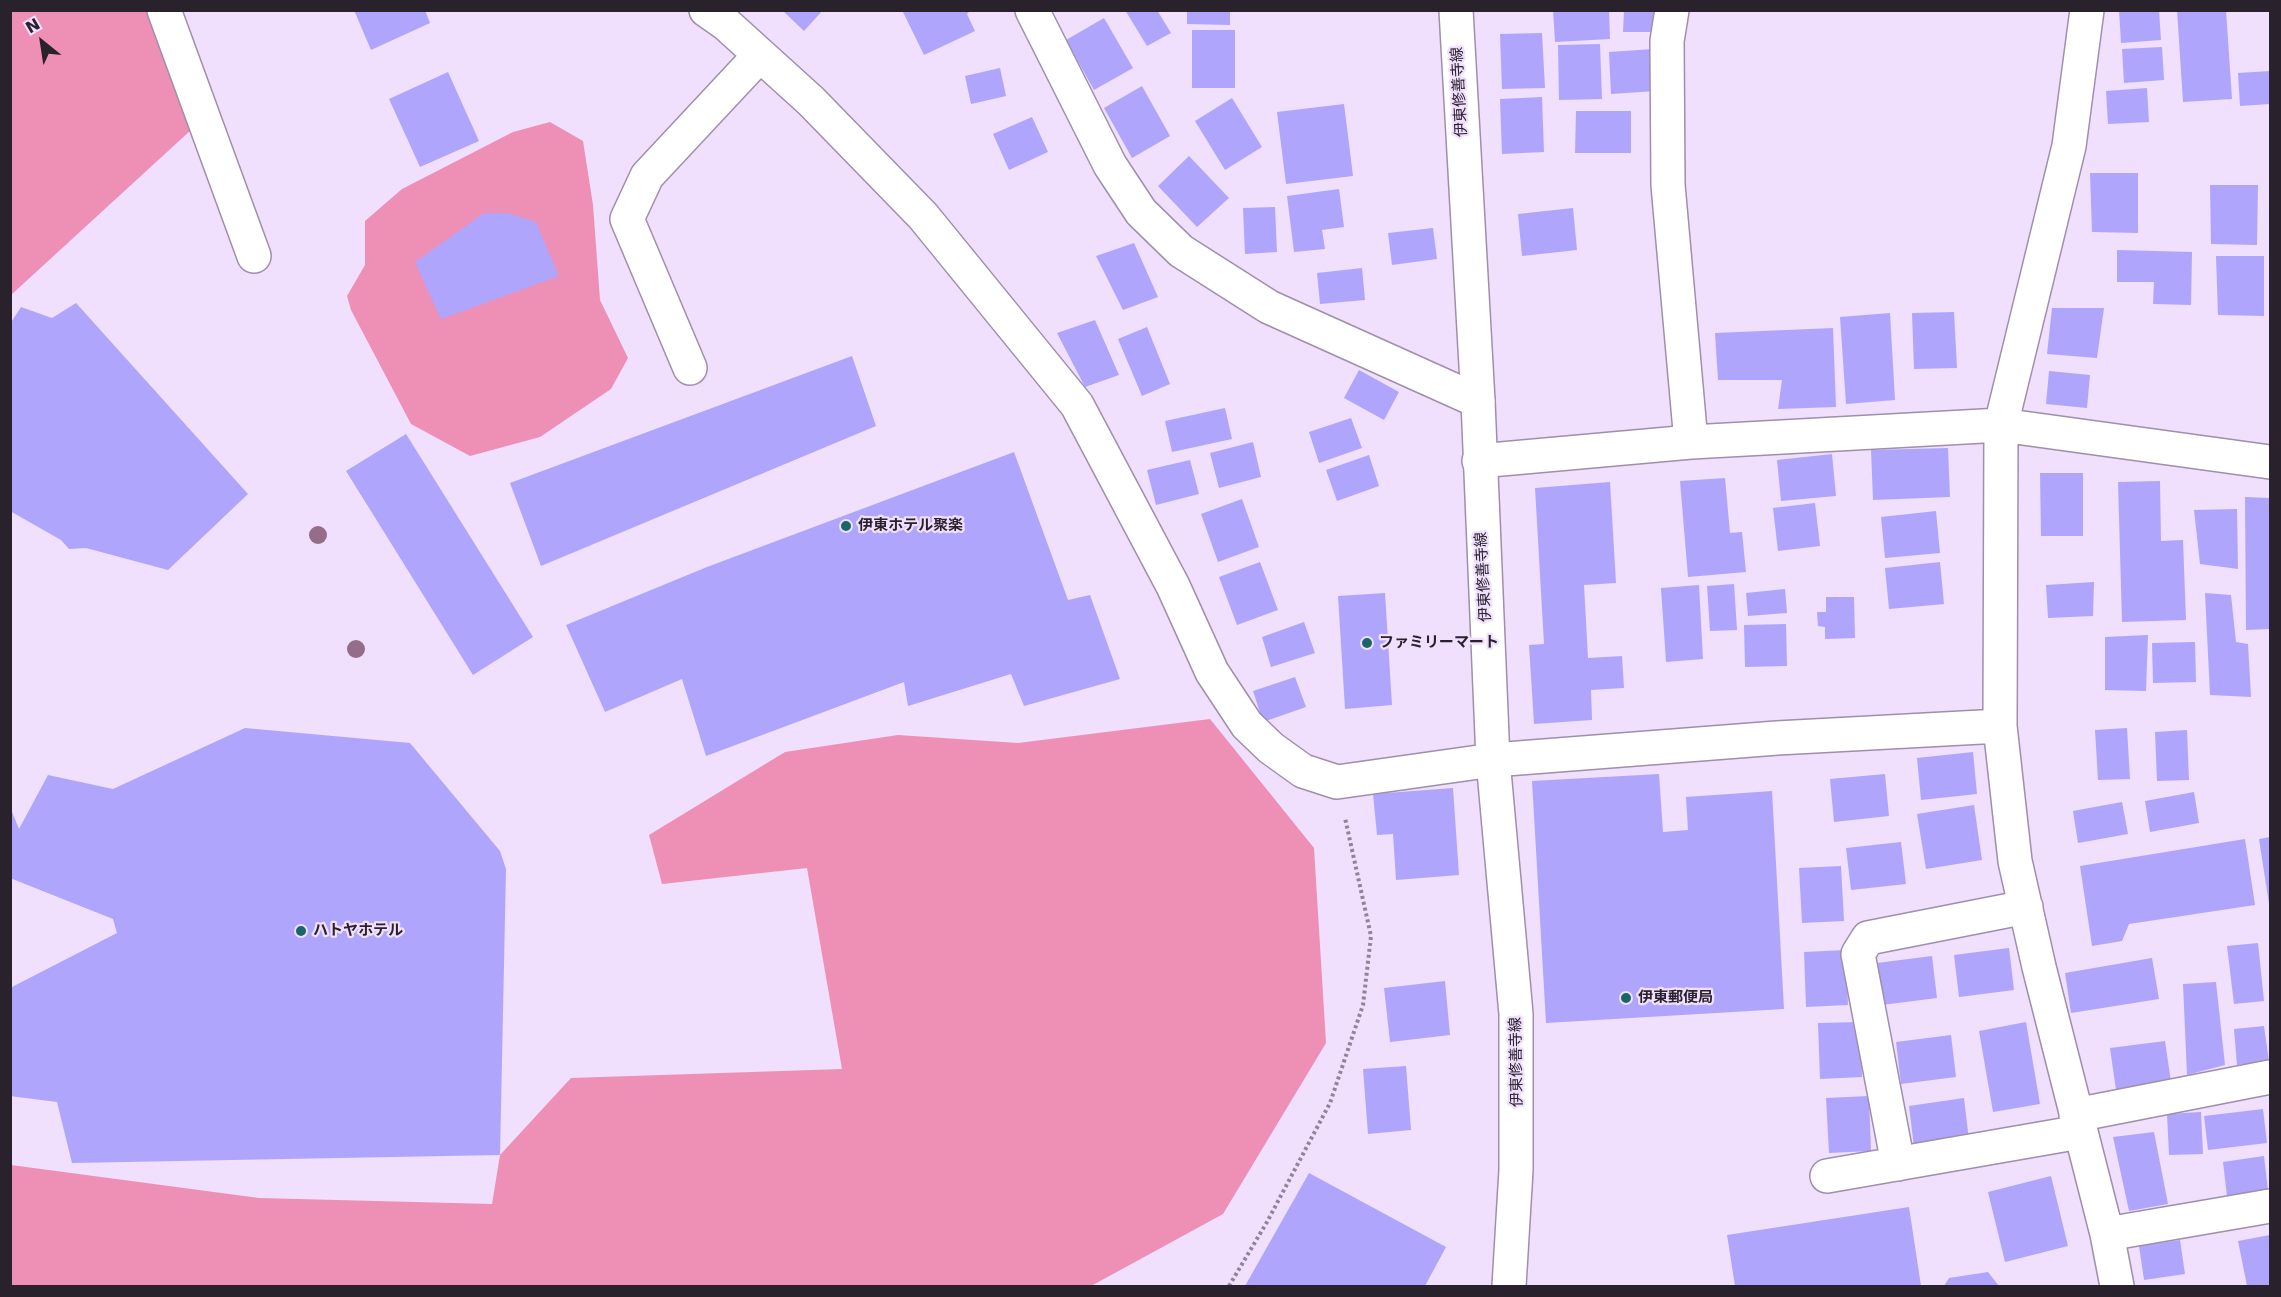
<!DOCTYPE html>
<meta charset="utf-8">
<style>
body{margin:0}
#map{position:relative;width:2281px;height:1297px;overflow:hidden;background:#f0dffd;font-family:"DejaVu Sans",sans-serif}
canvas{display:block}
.frame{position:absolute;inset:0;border:12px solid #29222d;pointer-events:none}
.north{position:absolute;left:12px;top:12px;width:60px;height:60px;-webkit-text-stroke:4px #f0dffd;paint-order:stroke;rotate:330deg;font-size:16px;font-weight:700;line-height:24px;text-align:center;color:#29222d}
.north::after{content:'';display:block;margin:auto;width:21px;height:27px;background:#29222d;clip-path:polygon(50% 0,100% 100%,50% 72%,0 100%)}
</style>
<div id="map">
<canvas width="2281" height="1297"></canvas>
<div class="frame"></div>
<div class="north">N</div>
</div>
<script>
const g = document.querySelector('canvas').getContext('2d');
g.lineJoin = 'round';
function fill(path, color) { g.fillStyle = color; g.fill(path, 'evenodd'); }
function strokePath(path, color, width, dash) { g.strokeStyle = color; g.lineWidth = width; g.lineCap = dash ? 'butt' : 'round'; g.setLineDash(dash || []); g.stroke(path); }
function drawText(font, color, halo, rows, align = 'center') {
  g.font = font + ' "DejaVu Sans","Noto Sans JP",sans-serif'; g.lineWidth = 4.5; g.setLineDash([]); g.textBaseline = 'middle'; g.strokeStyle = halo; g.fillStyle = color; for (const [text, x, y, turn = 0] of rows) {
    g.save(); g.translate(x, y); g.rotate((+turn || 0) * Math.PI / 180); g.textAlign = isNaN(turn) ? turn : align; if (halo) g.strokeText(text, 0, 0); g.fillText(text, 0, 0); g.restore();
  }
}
const forest = new Path2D(`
 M11 11H164L191 130 11 295Z
 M550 122 583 141 593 205 600 300 628 358 611 389 540 437 470 456 411 424 351 310 347 296 365 265V221L402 189 513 132Z
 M1210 719 1314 848 1326 1043 1223 1214 1091 1286H11V1165L259 1198 492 1204 500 1155 571 1078 842 1069 807 868 662 884 649 835 785 752 898 735 1018 743Z`);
const building = new Path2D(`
 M354 10H425L430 23 371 50Z
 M782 10H823L804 31Z
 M902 10H971L967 14 975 31 924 55Z
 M1125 10H1157L1171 33 1147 46Z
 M1187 10H1230V25L1187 24Z
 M1553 10H1609L1610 39 1555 42Z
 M1624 10H1656L1655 32H1623Z
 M2119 10H2159L2161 40 2121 43Z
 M2177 10H2226L2232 99 2183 102Z
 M1104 18 1133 68 1094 90 1066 40Z
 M1192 30H1235V88H1192Z
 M1542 33 1545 88 1502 89 1500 34Z
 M1600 44 1602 99 1559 100 1558 45Z
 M2162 47 2164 80 2124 83 2122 49Z
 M1653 49 1656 91 1611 94 1609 52Z
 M1000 68 1006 96 971 104 965 76Z
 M2270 71V104L2240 106 2238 73Z
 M448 72 479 141 420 167 389 99Z
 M1142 86 1170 136 1132 158 1104 108Z
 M2147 88 2149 122 2108 124 2106 91Z
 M1542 97 1544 152 1502 154 1500 99Z
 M1232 98 1262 147 1225 170 1195 121Z
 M1344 104 1353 176 1286 184 1277 112Z
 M1576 111H1631V153H1575Z
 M1032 117 1048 152 1009 170 993 134Z
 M1189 156 1229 198 1197 227 1158 186Z
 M2090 173H2138V233L2092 232Z
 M2210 185H2258L2257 245 2211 244Z
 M1339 189 1344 227 1322 230 1325 249 1294 252 1287 196Z
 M1275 207 1277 252 1245 254 1243 208Z
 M1573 208 1577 250 1522 256 1518 214Z
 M484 213H508L536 222 559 276 441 319 415 262Z
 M1433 228 1437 259 1392 265 1388 233Z
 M1134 243 1158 297 1123 310 1096 256Z
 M2117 250 2192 252 2191 305 2153 304 2154 282H2117Z
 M2216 256H2264V316L2218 315Z
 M1362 268 1365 300 1320 304 1317 273Z
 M76 303 248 494 168 570 86 548 69 549 61 540 10 511V324L21 307 52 318Z
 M2052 308H2104L2097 358 2047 354Z
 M1954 312 1957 368 1914 369 1912 313Z
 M1890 313 1895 400 1846 404 1840 317Z
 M1095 320 1119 375 1085 387 1057 333Z
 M1147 327 1170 384 1142 396 1118 339Z
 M1833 328 1836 407 1778 409 1782 380H1718L1715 333Z
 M852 356 876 426 541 566 510 483Z
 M1359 370 1399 392 1384 420 1344 398Z
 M2049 371 2090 375 2087 408 2046 404Z
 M1225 408 1232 439 1172 452 1165 421Z
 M1351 418 1362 448 1319 463 1309 432Z
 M406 434 533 637 473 675 346 471Z
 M1253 442 1261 477 1219 488 1210 453Z
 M1948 448 1950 497 1873 500 1871 450Z
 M1014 452 1068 600 1090 595 1120 679 1024 706 1011 674 908 706 904 682 706 756 682 679 605 712 566 625 707 567Z
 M1832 454 1836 496 1781 501 1777 460Z
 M1369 455 1379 486 1337 501 1326 470Z
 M1190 460 1199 494 1156 505 1147 470Z
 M2040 473H2083V536H2041Z
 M1725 478 1730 533 1742 532 1746 572 1688 577 1680 481Z
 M2160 481 2161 541 2183 540 2186 620 2122 622 2118 482Z
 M1610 482 1616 583 1584 585 1588 658 1622 656 1624 688 1591 690 1592 720 1534 724 1529 645 1544 644 1535 488Z
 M2245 497 2270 498V629L2246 630Z
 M1242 499 1259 547 1218 562 1201 514Z
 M1815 503 1820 546 1778 551 1773 508Z
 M2237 509 2238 569 2200 564 2194 510Z
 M1936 511 1940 553 1885 558 1881 517Z
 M1260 562 1278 610 1237 625 1219 577Z
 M1940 562 1944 604 1889 609 1885 568Z
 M2094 582 2093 616 2048 618 2046 585Z
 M1734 584 1737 630 1710 631 1707 586Z
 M1699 585 1703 659 1666 662 1661 588Z
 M1785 589 1787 613 1748 616 1746 593Z
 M1385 593 1392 705 1345 709 1338 596Z
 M2205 593 2231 595 2236 642 2248 644 2251 697 2210 695Z
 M1826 597H1854L1855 638 1825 639V627L1818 626 1817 612H1826Z
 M1304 622 1315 653 1271 667 1262 637Z
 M1786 624 1787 666 1745 667 1744 625Z
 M2148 635 2146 691 2105 690V637Z
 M2195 642 2196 682 2153 683 2152 643Z
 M1295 677 1306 707 1263 722 1253 691Z
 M245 728 410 743 500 851 506 869 500 1155 72 1163 57 1102 10 1096V988L117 933 113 919 10 878V807L19 829 48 775 113 789Z
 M2127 728 2130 779 2098 780 2095 730Z
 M2187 730 2189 780 2157 781 2155 732Z
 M1973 752 1977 794 1921 800 1917 758Z
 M1659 774 1663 832 1688 830 1686 797 1772 791 1784 1009 1546 1023 1532 781Z
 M1885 774 1889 816 1834 822 1830 779Z
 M1453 788 1459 875 1396 880 1393 834 1377 835 1373 794Z
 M2194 792 2199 823 2150 832 2145 801Z
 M2122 802 2128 834 2078 843 2073 811Z
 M1974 805 1982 860 1926 869 1917 814Z
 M2270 837V904H2269L2259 839Z
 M2245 839 2255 905 2129 924 2122 941 2092 946 2080 866Z
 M1901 842 1906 884 1851 890 1846 848Z
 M1841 866 1844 921 1802 923 1799 868Z
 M2258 943 2264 1001 2234 1004 2227 946Z
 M2009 948 2014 990 1959 997 1954 955Z
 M1846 950 1848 1005 1806 1007 1804 952Z
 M1932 956 1937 998 1882 1005 1877 963Z
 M2152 958 2159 999 2071 1013 2065 973Z
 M1445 981 1450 1035 1390 1042 1384 988Z
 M2216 982 2225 1065 2187 1075 2183 984Z
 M1860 1022 1862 1077 1820 1079 1818 1023Z
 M2026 1022 2040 1104 1993 1112 1979 1031Z
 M2264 1026 2269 1061 2237 1065 2234 1029Z
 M1951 1035 1956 1077 1901 1084 1896 1042Z
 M2165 1041 2171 1082 2116 1090 2110 1048Z
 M1406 1066 1411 1130 1368 1134 1363 1069Z
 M1869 1096 1871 1151 1829 1153 1826 1098Z
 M1964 1098 1969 1140 1914 1147 1909 1106Z
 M2263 1109 2267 1143 2208 1150 2204 1116Z
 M2201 1112 2203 1154 2169 1155 2167 1114Z
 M2154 1132 2168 1204 2129 1211 2113 1137Z
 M2264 1156 2268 1190 2227 1196 2223 1162Z
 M1309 1173 1446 1247 1425 1286H1245Z
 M2051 1176 2068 1246 2005 1262 1988 1192Z
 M1909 1207 1921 1286H1735L1727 1235Z
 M2270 1235V1286H2247L2238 1241Z
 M2180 1240 2185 1274 2144 1280 2139 1246Z
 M1988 1272 1999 1286H1944L1949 1278Z`);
const path = new Path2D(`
 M1229 1286 1267 1222 1330 1103 1363 1005 1371 936 1345 818`);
const minor = new Path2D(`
 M164 10 254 256
 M706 10 726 24 811 101 923 216 1077 405 1173 586 1212 672 1247 725 1271 748 1303 771 1337 782 1493 760 1777 738 2000 726
 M1032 10 1110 165 1141 212 1181 251 1269 307 1478 401
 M1672 10 1667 41 1668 185 1691 442
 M2087 10 2069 146 2001 425 2000 726 2015 861 2039 967 2107 1234 2117 1286
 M690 368 627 219 647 176 760 55
 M1479 461 1691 442 2001 425 2270 462
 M2076 1115 2270 1077
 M1898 1164 1858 954 1868 938 2026 907
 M1827 1176 2080 1132
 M2107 1234 2270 1206`);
const major = new Path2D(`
 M1456 10 1478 401 1493 760 1516 1014V1170L1509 1286`);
const trees = [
 [318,535],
 [356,649]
];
const markers = [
 [846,526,6,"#18666c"],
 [1367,643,6,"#18666c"],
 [301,931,6,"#18666c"],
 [1626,998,6,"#18666c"]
];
const streetNames = [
 ["伊東修善寺線",1460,92,-93],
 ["伊東修善寺線",1484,577,-93],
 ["伊東修善寺線",1517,1062,-91]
];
const poiNames = [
 ["伊東ホテル聚楽",858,526],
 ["ファミリーマート",1379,643],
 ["ハトヤホテル",313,931],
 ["伊東郵便局",1638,998]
];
fill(forest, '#ee8fb6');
fill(building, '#b0a5fc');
strokePath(minor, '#9f8faa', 36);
strokePath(major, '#9f8faa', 36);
strokePath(path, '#908499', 4, [3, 3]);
strokePath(minor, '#fff', 33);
strokePath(major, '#fff', 33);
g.fillStyle = '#946d8a';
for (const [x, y] of trees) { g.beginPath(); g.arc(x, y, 9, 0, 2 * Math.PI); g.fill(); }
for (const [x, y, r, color] of markers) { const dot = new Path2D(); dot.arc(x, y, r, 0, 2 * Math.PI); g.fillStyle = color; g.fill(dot); strokePath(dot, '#f0dffd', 2); }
drawText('15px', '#29222d', '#f0dffd', streetNames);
drawText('bold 15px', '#29222d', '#f0dffd', poiNames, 'left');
</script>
